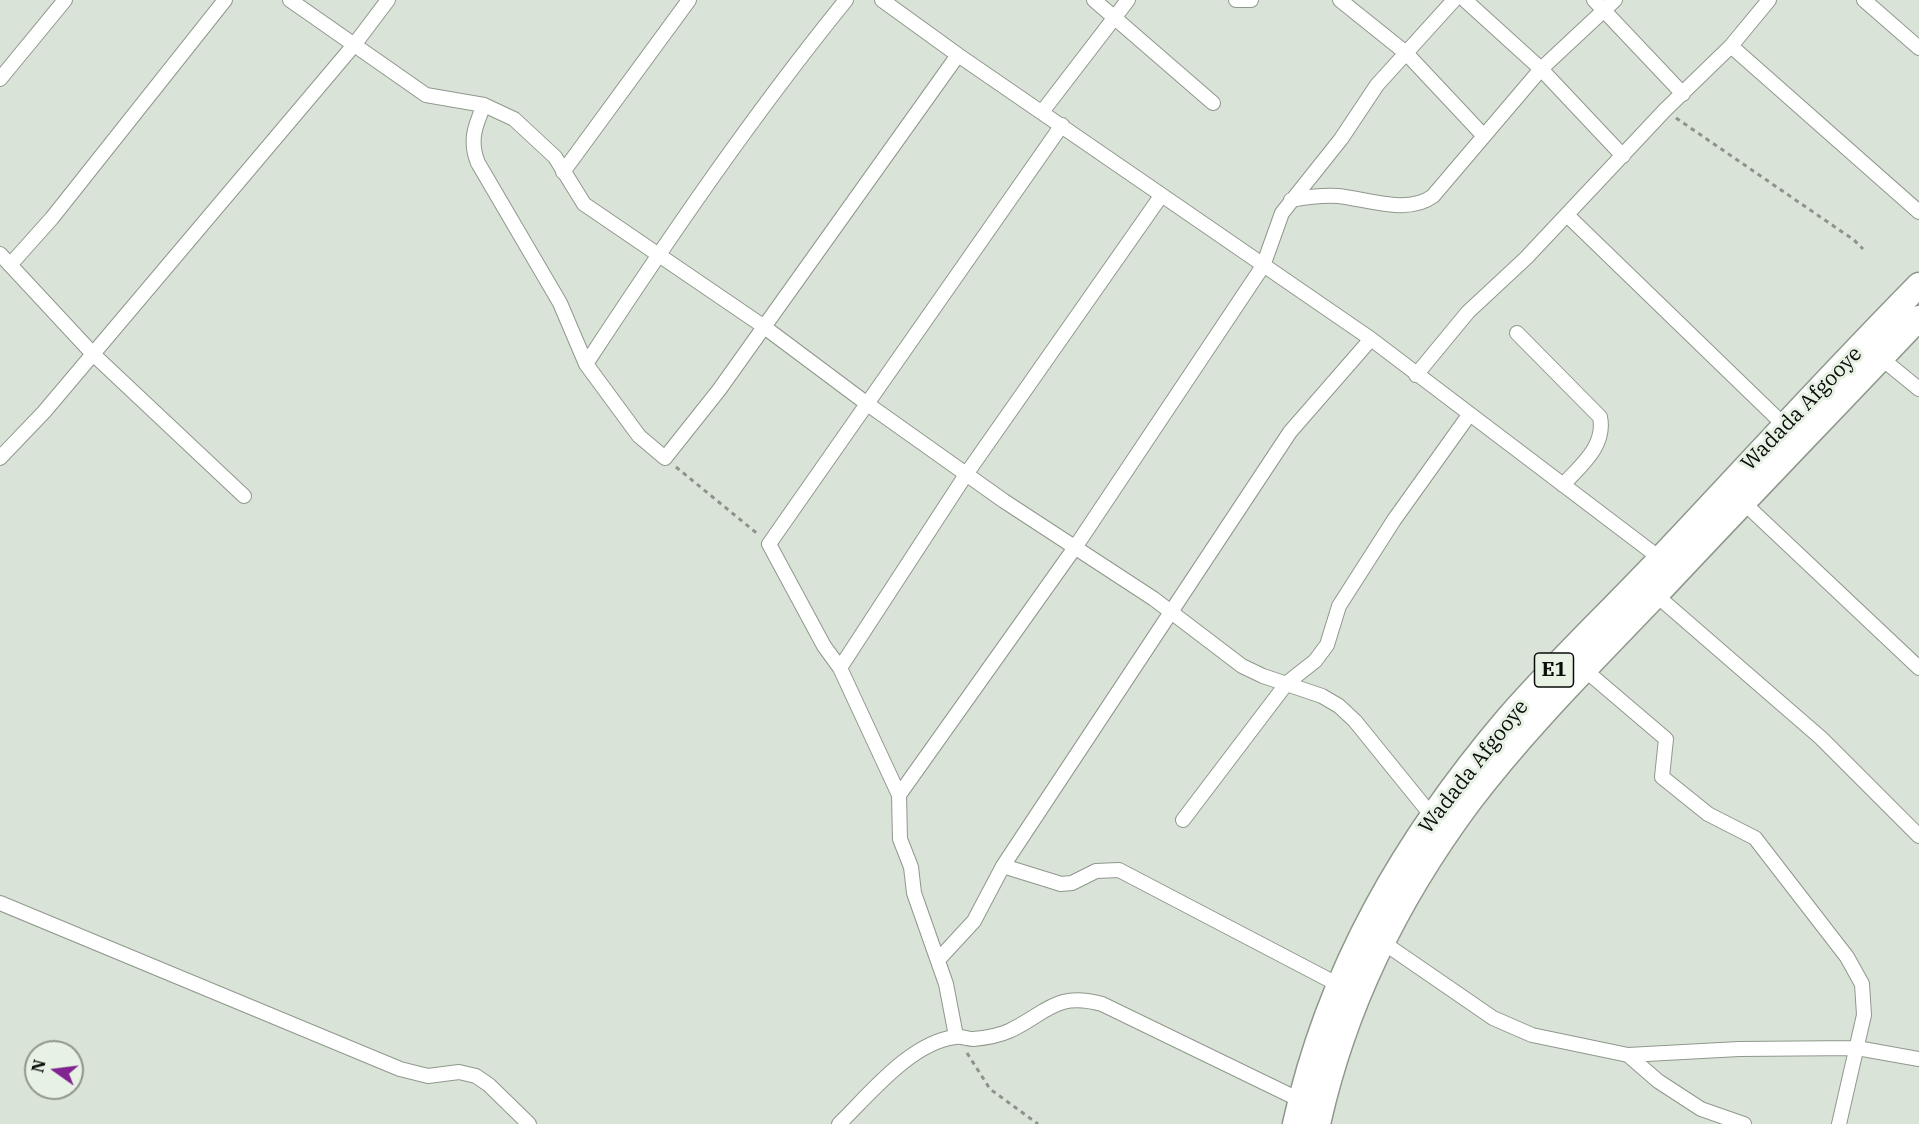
<!DOCTYPE html>
<style>
body{margin:0}
#map{position:relative;width:1919px;height:1124px;overflow:hidden;background:#dae3d7;font-family:"IBM Plex Serif",serif}
canvas{display:block}
.north{position:absolute;left:24px;top:1040px;width:60px;height:60px;box-sizing:border-box;background:#e7f1e4;border:2px solid #8f968c;border-radius:50%;rotate:284deg;font-size:16px;font-weight:700;line-height:24px;text-align:center;color:#0a0d09}
.north::after{content:'';display:block;margin:auto;width:21px;height:27px;background:#812490;clip-path:polygon(50% 0,100% 100%,50% 72%,0 100%)}
</style>
<div id="map">
<canvas width="1919" height="1124"></canvas>
<div class="north">N</div>
</div>
<script>
const g = document.querySelector('canvas').getContext('2d');
g.lineJoin = 'round';
function strokePath(path, color, width, dash) { g.strokeStyle = color; g.lineWidth = width; g.lineCap = dash ? 'butt' : 'round'; g.setLineDash(dash || []); g.stroke(path); }
function drawText(font, color, halo, rows, align = 'center') {
  g.font = font + ' "IBM Plex Serif",serif'; g.lineWidth = 6; g.setLineDash([]); g.textBaseline = 'middle'; g.strokeStyle = halo; g.fillStyle = color; for (const [text, x, y, turn = 0] of rows) {
    g.save(); g.translate(x, y); g.rotate((+turn || 0) * Math.PI / 180); g.textAlign = isNaN(turn) ? turn : align; if (halo) g.strokeText(text, 0, 0); g.fillText(text, 0, 0); g.restore();
  }
}
const path = new Path2D(`
 M1676 118 1854 240 1863 249
 M676 467 759 535
 M967 1053 990 1089 1038 1124`);
const street = new Path2D(`
 M290 0 426 95 484 105 514 119 555 157 584 204 763 326 866 403 1004 501 1154 599 1242 666 1263 676 1322 696 1339 706 1355 721 1432 816
 M882 0 958 55 1371 339 1661 559
 M1094 0 1213 103
 M1236 0H1251
 M1340 0 1406 53 1483 135
 M1465 0 1541 69 1623 156
 M1594 0 1683 94
 M1864 0 1919 48
 M1731 46 1919 212
 M0 79 65 0
 M484 105C475 126 469 141 478 163L560 303 586 364 639 436 665 458 719 390 958 55
 M1042 112 1128 0
 M563 172 689 0
 M1291 200C1307 197 1322 195 1338 196 1367 199 1408 215 1433 196L1541 69 1615 0
 M1567 215 1785 426
 M0 254 93 354 244 496
 M10 265 52 218 225 0
 M1517 333 1600 417C1606 446 1581 465 1563 485
 M1881 358 1919 389
 M586 364C668 239 752 116 846 0
 M1416 375 1468 312 1526 258 1665 110 1731 46 1769 0
 M0 458 44 412 354 45 388 0
 M1744 503 1919 668
 M1656 595 1821 738 1919 836
 M840 668 967 473 1161 196
 M1585 670 1666 739 1662 777 1708 814 1755 838 1847 957 1862 984 1864 1015 1839 1124
 M899 795 1076 546 1263 266 1282 213 1341 139 1377 85 1454 0
 M1183 820 1287 683 1315 661 1327 645 1339 606 1394 520 1469 415
 M1003 866 1061 884 1072 883 1096 871 1119 870 1337 984
 M0 903 400 1069 428 1076 459 1072 476 1076 489 1085 529 1124
 M1381 941 1493 1018 1532 1035 1628 1055 1739 1049 1857 1048 1919 1059
 M938 960 974 921 1003 866 1290 432 1371 339
 M956 1036 946 984 914 893 911 867 900 839 899 795 840 668 824 646 769 544 1062 125
 M1628 1055 1658 1081 1701 1109 1744 1124
 M839 1124C870 1094 910 1043 955 1037 961 1036 968 1039 973 1039 985 1038 998 1036 1009 1031 1046 1014 1055 991 1102 1004L1300 1100`);
const highway = new Path2D(`
 M1295 1124C1329 969 1406 838 1508 718 1556 663 1609 613 1659 560 1746 468 1830 375 1919 285
 M1318 1124C1344 1006 1397 899 1469 802 1525 728 1591 663 1654 597 1742 503 1831 411 1919 318`);
const shields = [
 [1554,670,39]
];
const shieldNames = [
 ["E1",1554,670]
];
const streetNames = [
 ["Wadada Afgooye",1802,409,-46],
 ["Wadada Afgooye",1474,767,-52]
];
strokePath(street, '#8f988c', 16);
strokePath(highway, '#8f988c', 27);
strokePath(path, '#8c938a', 3, [4.5, 4.5]);
strokePath(street, '#fff', 14);
strokePath(highway, '#fff', 24);
for (const [x, y, w] of shields) { const box = new Path2D(); box.roundRect(x - w / 2, y - 17, w, 34, 4.5); g.fillStyle = '#e7f1e4'; g.fill(box); strokePath(box, '#0a0d09', 1.5); }
drawText('bold 20px', '#0a0d09', null, shieldNames);
drawText('21px', '#0a0d09', '#e7f1e4', streetNames);
</script>
